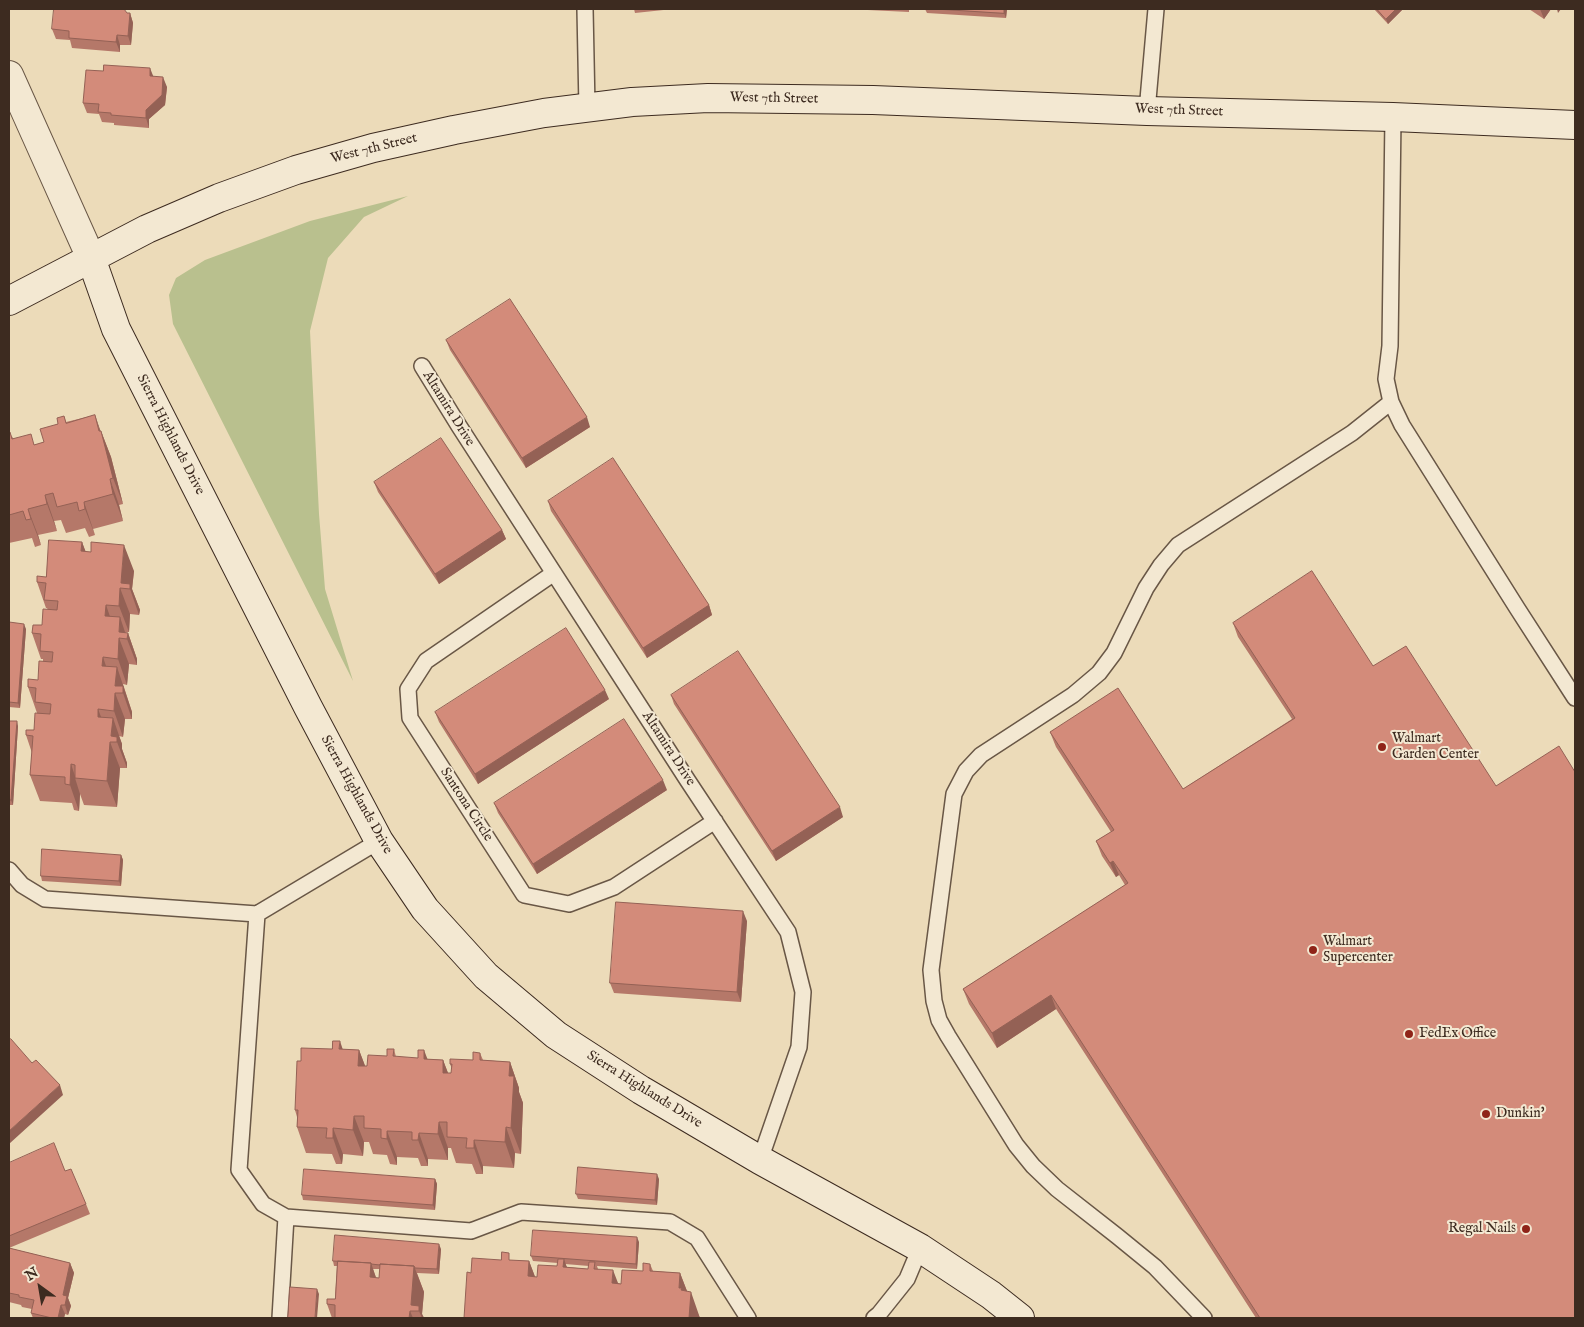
<!DOCTYPE html>
<style>
body{margin:0}
#map{position:relative;width:1584px;height:1327px;overflow:hidden;background:#ecdbb9;font-family:"IM FELL English",serif}
canvas{display:block}
.frame{position:absolute;inset:0;border:10px solid #3d2b20;pointer-events:none}
.north{position:absolute;left:15px;top:1262px;width:50px;height:50px;-webkit-text-stroke:4px #f3e8d2;paint-order:stroke;rotate:328deg;font-size:14px;font-weight:700;line-height:20px;text-align:center;color:#3d2b20}
.north::after{content:'';display:block;margin:auto;width:18px;height:22px;background:#3d2b20;clip-path:polygon(50% 0,100% 100%,50% 72%,0 100%)}
</style>
<div id="map">
<canvas width="1584" height="1327"></canvas>
<div class="frame"></div>
<div class="north">N</div>
</div>
<script>
const g = document.querySelector('canvas').getContext('2d');
g.lineJoin = 'round';
function fill(path, color) { g.fillStyle = color; g.fill(path, 'evenodd'); }
function strokePath(path, color, width, dash) { g.strokeStyle = color; g.lineWidth = width; g.lineCap = dash ? 'butt' : 'round'; g.setLineDash(dash || []); g.stroke(path); }
function drawText(font, color, halo, rows, align = 'center') {
  g.font = font + ' "IM FELL English",serif'; g.lineWidth = 4; g.setLineDash([]); g.textBaseline = 'middle'; g.strokeStyle = halo; g.fillStyle = color; for (const [text, x, y, turn = 0] of rows) {
    g.save(); g.translate(x, y); g.rotate((+turn || 0) * Math.PI / 180); g.textAlign = isNaN(turn) ? turn : align; if (halo) g.strokeText(text, 0, 0); g.fillText(text, 0, 0); g.restore();
  }
}
const green = new Path2D(`
 M408 196 364 217 328 258 310 331 319 514 325 589 353 681 173 324 169 295 176 278 205 260 310 221Z`);
const lane = new Path2D(`
 M585 9 587 108
 M1147 111 1156 9
 M1393 117 1390 346 1386 379 1391 402 1402 425 1517 608 1575 698
 M422 366 459 426 688 781 788 932 803 992 799 1047 760 1160
 M554 573 426 661 408 689 410 718 524 895 569 904 614 887 715 821
 M9 870 22 885 45 899 257 914 379 841
 M257 914 239 1170 263 1204 286 1217 471 1231 521 1212 670 1222 697 1238 748 1318
 M280 1318 286 1217
 M874 1318 879 1314 907 1279 920 1248
 M1204 1318 1155 1267 1117 1236 1057 1189 1033 1166 1016 1145 948 1036 939 1020 934 1001 931 970 954 794 966 771 981 755 1073 695 1099 673 1114 653 1146 588 1161 565 1178 545 1352 433 1391 402`);
const street = new Path2D(`
 M9 75 91 258`);
const secondary = new Path2D(`
 M91 258 116 329 308 707 379 841 425 909 486 976 556 1035 641 1090 760 1160 920 1248 991 1295 1020 1318
 M9 301 147 229 219 198 296 170 373 148 454 130 544 113 632 102 708 98 873 100 1147 111 1393 117 1575 125`);
const wall = new Path2D(`
 M634 9H673L635 13Z
 M847 9H909V12Z
 M925 9H1007L1006 18 927 13Z
 M1374 9H1403L1388 24Z
 M1529 9H1551L1544 19Z
 M127 13H130L133 23 131 45H120V52L72 48 70 40 56 39 52 29Z
 M153 76 167 87 165 105 149 119V128L114 125V123L102 122 99 114 87 113 83 103Z
 M446 340 590 427 526 468 450 350Z
 M95 415 100 431H101L111 457 123 504 119 505 123 521 93 529 95 535 89 537 85 528 66 533 61 520 54 521 57 531 38 535 41 545 35 547 32 538 9 543V432L13 438 35 445 44 442 64 416 66 422Z
 M374 482 502 530 506 539 439 584 378 492Z
 M548 501 709 605 712 615 647 658 551 511Z
 M82 542 85 551 134 571 132 589 140 610 139 615 130 614 129 632H125L128 633 137 659V665L129 664 127 685 123 684 132 712V719H125L123 737 119 736 122 744V749L127 763V768H120L117 807 84 805 80 794 79 811 74 810 72 803 40 801 30 775 32 753 26 735 34 730 37 713 28 687 38 680 43 661V659H41L32 633 42 625 48 610 47 608H46L37 582 46 577Z
 M1312 571 1575 1318H1256L1056 1009 997 1048 969 1004 963 989 1125 885 1119 875 1116 877 1102 856 1096 841 1111 832 1056 747 1050 732 1183 789 1292 719 1238 637 1233 623Z
 M9 622 26 629 20 708 9 707Z
 M671 695 843 817 776 861 674 704Z
 M609 699 478 784 439 722 435 712Z
 M9 721 18 726 13 805H9Z
 M667 790 537 874 498 813 494 803Z
 M121 855 123 860 121 886 42 881 41 876Z
 M747 921 741 1002 614 993 610 983Z
 M343 1049 359 1050 365 1066H367L387 1056 394 1049 396 1057 443 1060 448 1073H451L452 1069 450 1064 473 1060 480 1053 483 1060 510 1062 519 1088V1092L523 1103 521 1154 515 1153 514 1168 483 1166V1174H476L472 1164 456 1163 451 1148H448V1160L428 1159V1166H421L418 1158 397 1157V1165L390 1164 387 1155 373 1154 369 1142H364L363 1156 343 1154 342 1164H336L332 1154 306 1153 297 1127V1117L295 1110Z
 M9 1163 86 1204 90 1214 9 1248Z
 M435 1179 437 1184 435 1210 303 1200 302 1195Z
 M659 1179 657 1205 578 1199 576 1194Z
 M639 1242 637 1269 597 1266 598 1269 618 1283 621 1284 643 1271 650 1264 653 1271 680 1273 687 1291 700 1318 471 1273 501 1260 529 1261 535 1277H537L557 1266 558 1263 533 1261 531 1256ZM565 1264 589 1266 588 1269 567 1267Z
 M9 1248 70 1263 74 1273 68 1298 71 1306 68 1315 65 1314 64 1318H33L31 1313 32 1309 22 1307 21 1305 9 1302Z
 M441 1249 439 1274 417 1273 424 1292 422 1314 424 1318H332L327 1304 335 1299 337 1266H334L333 1261ZM373 1269H380L379 1278H376Z`);
const shadedWall = new Path2D(`
 M1004 9H1007L1006 18 1004 13Z
 M1396 9H1403L1388 24 1386 19Z
 M1540 9H1551L1544 19Z
 M1557 9H1561L1558 13Z
 M130 13 133 23 131 45 128 36Z
 M117 35 120 45V52L116 42Z
 M150 68 154 78 150 76Z
 M163 77 167 87 165 105 149 119V128L146 118V110Z
 M95 415 104 441 101 431 111 457 123 504 113 478Z
 M587 417 590 427 526 468 522 458Z
 M110 479 119 505 123 521 113 494Z
 M45 495 54 521 57 531 47 504Z
 M84 502 95 535 85 509Z
 M28 509 38 535 41 545 31 519Z
 M502 530 506 539 439 584 435 574Z
 M82 542 92 568 81 551Z
 M124 545 134 571 132 589 140 610 139 615 130 589 121 583Z
 M120 588 130 614 129 632 119 606Z
 M106 605 115 631 105 616Z
 M709 605 712 615 647 658 643 648Z
 M120 617 127 638 128 633 137 659V665L127 639 119 632Z
 M24 624 26 629 20 708 18 703Z
 M119 638 129 664 127 685 118 659Z
 M103 657 112 684 102 666Z
 M117 667 132 712V719L123 693 115 686Z
 M605 690 609 699 478 784 475 774Z
 M115 693 125 719 123 737 114 711Z
 M98 709 108 735 98 717Z
 M113 718 122 744V749L127 763V768L117 742 111 736Z
 M17 721 18 726 13 805 11 800Z
 M110 742 120 768 117 807 107 781Z
 M71 764 76 779 75 778 80 794 79 811 70 785Z
 M663 780 667 790 537 874 533 864Z
 M840 807 843 817 776 861 772 851Z
 M121 855 123 860 121 886 119 881Z
 M1113 861 1119 875 1116 877 1110 863Z
 M743 911 747 921 741 1002 737 992Z
 M1051 995 1056 1009 997 1048 992 1033Z
 M340 1041 349 1068 339 1049Z
 M359 1050 369 1076 358 1066Z
 M424 1050 434 1076 424 1059Z
 M443 1060 453 1086 443 1073Z
 M510 1062 519 1088V1092L523 1103 521 1154 511 1128 509 1076Z
 M60 1085 63 1095 9 1144V1131Z
 M354 1116 364 1142 363 1156 353 1130Z
 M439 1122 448 1148V1160L438 1134Z
 M506 1127 515 1153 514 1168 505 1142Z
 M333 1128 343 1154 342 1164 333 1138Z
 M387 1131 397 1157V1165L387 1139Z
 M419 1133 428 1159V1166L418 1140Z
 M474 1140 483 1166V1174L474 1148Z
 M657 1174 659 1179 657 1205 655 1200Z
 M435 1179 437 1184 435 1210 433 1205Z
 M637 1237 639 1242 637 1269 636 1264Z
 M439 1244 441 1249 439 1274 437 1269Z
 M564 1259 573 1285 563 1267Z
 M529 1261 539 1287 528 1276Z
 M70 1263 74 1273 68 1298 71 1306 68 1315 65 1305 63 1295Z
 M371 1263 380 1289 370 1277Z
 M414 1266 424 1292 422 1314 424 1318H422L419 1311 411 1305Z
 M613 1270 623 1296 612 1283Z
 M680 1273 690 1299 691 1292 700 1318H689L679 1288Z
 M317 1289 319 1294 317 1318H315Z
 M61 1305 65 1314 64 1318H58Z
 M410 1311 413 1318H409Z`);
const building = new Path2D(`
 M54 9H124L127 13H130L128 36 117 35 116 42 69 38V31L52 29Z
 M936 9H1004V13Z
 M1377 9H1396L1386 19Z
 M104 65 150 68V76L163 77 162 95 146 110V118L111 115V113L98 112 99 104 83 103 86 70 103 71Z
 M510 299 587 417 522 458 446 340Z
 M95 415 99 431H101L113 478 110 479 113 494 84 502 85 509 79 511 77 502 57 507 53 493 45 495 47 504 28 509 31 519 26 520 23 511 9 515V432H10L12 439 31 434 34 445 44 442 40 429 58 424 57 418 64 416 66 423Z
 M441 438 502 530 435 574 374 482Z
 M613 458 709 605 643 648 548 501Z
 M49 540 82 542 81 551 91 552V542L124 545 121 583 130 584V589L120 588 119 606 106 605 105 616 120 617 119 632 128 633 127 639 119 638 118 659 103 657 102 666 117 667 115 686H123V693H115L114 711 98 709V717L113 718 111 736 117 737V742H110L107 781 75 778V765L71 764 70 785 65 784V777L30 775 33 736 26 735V730H34L35 713 50 714 51 704 35 702 36 688 28 687V679L38 680 39 661 52 662 53 652 40 651 41 634 32 633 33 625H42L43 609 57 610 58 601 44 600 46 583 37 582V576L46 577Z
 M1312 571 1373 666 1406 646 1496 786 1559 746 1575 772V1318H1260L1051 995 992 1033 963 989 1128 883 1113 861 1110 863 1096 841 1114 830 1050 732 1118 688 1183 789 1295 718 1233 623Z
 M9 622 24 624 18 703 9 702Z
 M566 628 605 690 475 774 435 712Z
 M738 651 840 807 772 851 671 695Z
 M624 719 663 780 533 864 494 803Z
 M9 721H17L11 800H9Z
 M42 849 121 855 119 881 41 876Z
 M616 902 743 911 737 992 610 983Z
 M11 1039 32 1063 36 1060 60 1085 9 1131V1040Z
 M333 1041H340L339 1049 359 1050 358 1066H367L368 1055 387 1056V1049H394L393 1056 418 1058V1050H424V1059L443 1060V1073H451L452 1064H450V1059L473 1060V1052L480 1053V1060L510 1062 509 1076H514L511 1128 506 1127 505 1142 474 1140V1148H466L467 1138 447 1137V1122H439L438 1134 419 1133 418 1140H412V1132L387 1131V1139L381 1138V1129L364 1128V1116H354L353 1130 333 1128V1138H326L327 1128 297 1127 298 1110H295L297 1061H301V1048L332 1049Z
 M54 1143 65 1171 71 1169 86 1204 9 1236V1163Z
 M578 1167 657 1174 655 1200 576 1194Z
 M304 1169 435 1179 433 1205 302 1195Z
 M533 1230 637 1237 636 1264 531 1256Z
 M335 1235 439 1244 437 1269 415 1268 414 1266 380 1264V1265L371 1264V1263L333 1261Z
 M9 1248 70 1263 63 1295 67 1296 65 1305H61L58 1318H52L31 1313 34 1300 19 1297V1295L9 1293Z
 M502 1252 509 1253V1260L529 1261 528 1276 537 1277 538 1265 557 1266 558 1259H564L563 1267 588 1269 589 1262H595L594 1269 613 1270 612 1283 621 1284 622 1270 643 1271V1263L650 1264V1271L680 1273 679 1288H682L681 1290 691 1292 689 1318H464L467 1272 471 1273 472 1258 501 1260Z
 M338 1261 371 1263 370 1277 379 1278 380 1264 414 1266 411 1305 419 1306V1311H410L409 1318H335V1305L327 1304V1299H335Z
 M290 1287 317 1289 315 1318H288Z`);
const markers = [
 [1382,747,5,"#8f2418"],
 [1313,950,5,"#8f2418"],
 [1409,1034,5,"#8f2418"],
 [1486,1114,5,"#8f2418"],
 [1526,1229,5,"#8f2418"]
];
const streetNames = [
 ["West 7th Street",774,99,1],
 ["West 7th Street",1179,111,2],
 ["West 7th Street",374,149,-14],
 ["Altamira Drive",448,409,58],
 ["Sierra Highlands Drive",170,435,63],
 ["Altamira Drive",668,749,57],
 ["Sierra Highlands Drive",356,795,61],
 ["Santona Circle",466,805,57],
 ["Sierra Highlands Drive",644,1090,32]
];
const poiNames = [
 ["Walmart",1392,739],
 ["Garden Center",1392,755],
 ["Walmart",1323,942],
 ["Supercenter",1323,958],
 ["FedEx Office",1419,1034],
 ["Dunkin'",1496,1114],
 ["Regal Nails",1516,1229,"right"]
];
fill(green, '#b9c08e');
strokePath(lane, '#695746', 18);
strokePath(street, '#695746', 30);
strokePath(secondary, '#3d2b20', 30);
strokePath(lane, '#f3e8d2', 15);
strokePath(street, '#f3e8d2', 28);
strokePath(secondary, '#f3e8d2', 28);
fill(wall, '#b57869');
fill(shadedWall, '#946155');
fill(building, '#d38b7a');
strokePath(building, '#946155', 1);
for (const [x, y, r, color] of markers) { const dot = new Path2D(); dot.arc(x, y, r, 0, 2 * Math.PI); g.fillStyle = color; g.fill(dot); strokePath(dot, '#f3e8d2', 2); }
drawText('14px', '#3d2b20', '#f3e8d2', streetNames);
drawText('14px', '#3d2b20', '#f3e8d2', poiNames, 'left');
</script>
